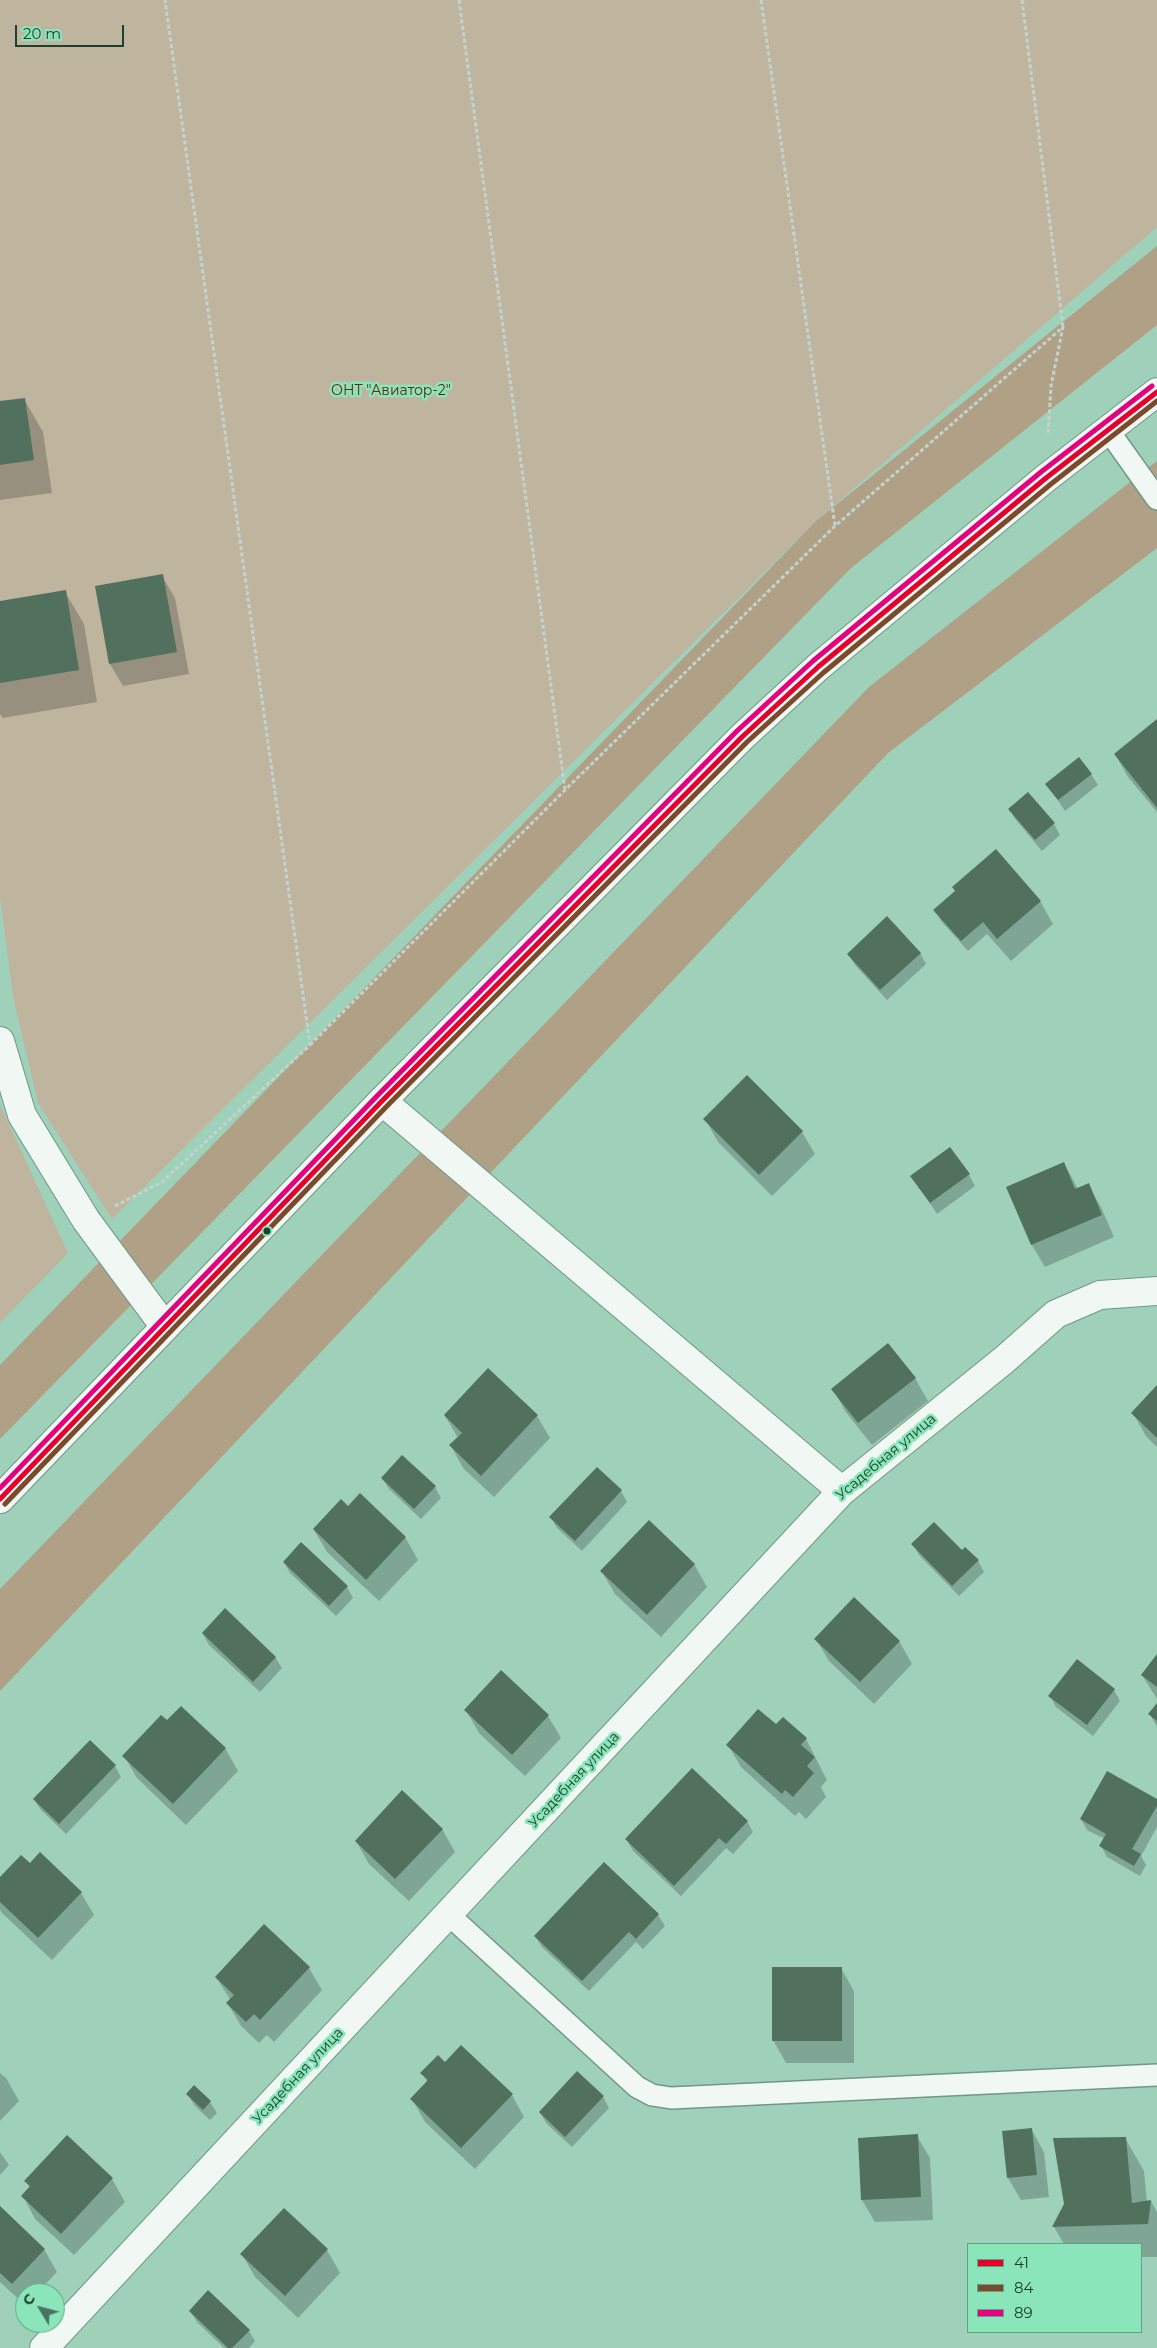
<!DOCTYPE html>
<meta charset="utf-8">
<style>
body{margin:0}
#map{position:relative;width:1157px;height:2348px;overflow:hidden;background:#9fd0b9;font-family:Montserrat,sans-serif}
canvas{display:block}
.legend{position:absolute;left:967px;top:2243px;width:175px;height:90px;box-sizing:border-box;background:#8ae5ba;border:1px solid #5ea383;margin:0;padding:6px 9px;list-style:none;font-size:15px;color:#1b4130}
.legend li{display:flex;align-items:center;gap:10px;height:25px}
.legend b{width:25px;border:1px solid #5ea383}
.north{position:absolute;left:15px;top:2283px;width:50px;height:50px;box-sizing:border-box;background:#8ae5ba;border:1px solid #5ea383;border-radius:50%;rotate:307deg;font-size:14px;font-weight:700;line-height:20px;text-align:center;color:#1b4130}
.north::after{content:'';display:block;margin:auto;width:18px;height:22px;background:#497360;clip-path:polygon(50% 0,100% 100%,50% 72%,0 100%)}
.scale{position:absolute;left:15px;top:25px;width:109px;height:22px;box-sizing:border-box;border:2px solid #1b4130;border-top:0;padding-left:6px;font-size:15px;line-height:18px;white-space:nowrap;color:#1b4130;-webkit-text-stroke:4px #8ae5ba;paint-order:stroke}
</style>
<div id="map">
<canvas width="1157" height="2348"></canvas>
<ul class="legend">
<li><b style="height:6px;background:#e4002b"></b>41</li>
<li><b style="height:6px;background:#7a4b2a"></b>84</li>
<li><b style="height:6px;background:#e5007d"></b>89</li>
</ul>
<div class="north">С</div>
<div class="scale">20 m</div>
</div>
<script>
const g = document.querySelector('canvas').getContext('2d');
g.lineJoin = 'round';
function fill(path, color) { g.fillStyle = color; g.fill(path, 'evenodd'); }
function strokePath(path, color, width, dash) { g.strokeStyle = color; g.lineWidth = width; g.lineCap = dash ? 'butt' : 'round'; g.setLineDash(dash || []); g.stroke(path); }
function drawText(font, color, halo, rows, align = 'center') {
  g.font = font + ' Montserrat,sans-serif'; g.lineWidth = 5; g.setLineDash([]); g.textBaseline = 'middle'; g.strokeStyle = halo; g.fillStyle = color; for (const [text, x, y, turn = 0] of rows) {
    g.save(); g.translate(x, y); g.rotate((+turn || 0) * Math.PI / 180); g.textAlign = isNaN(turn) ? turn : align; if (halo) g.strokeText(text, 0, 0); g.fillText(text, 0, 0); g.restore();
  }
}
const green = new Path2D(`
 M0 0H1157V227L815 522 112 1219 38 1103 13 996 0 897Z
 M0 1105 68 1253 0 1323Z`);
const forest = new Path2D(`
 M1157 246V325L851 568 0 1439V1365L815 522Z
 M1157 461V548L888 753 0 1691V1589L869 687Z`);
const shadow = new Path2D(`
 M24 399 43 432 52 493 0 500V402Z
 M162 576 175 598 189 674 123 686 110 664 97 588Z
 M65 592 84 624 97 702 3 718 0 714V603Z
 M1157 721V812L1128 777 1115 754Z
 M1091 774 1098 785 1065 811 1047 784Z
 M1009 809 1054 824 1060 835 1042 851 1016 820Z
 M1040 901 1053 924 1011 961 987 934 968 951 941 921 935 910Z
 M920 953 926 964 887 1000 855 965 848 954Z
 M705 1119 802 1132 815 1154 772 1196 718 1142Z
 M1064 1163 1078 1189 1088 1185 1101 1207 1114 1237 1045 1267 1032 1245 1008 1187Z
 M969 1175 975 1186 937 1214 912 1176Z
 M915 1378 928 1401 872 1445 845 1411 833 1389Z
 M1157 1387V1447L1146 1436 1133 1413Z
 M445 1416H537L550 1438 494 1497 463 1468 451 1446 458 1438Z
 M597 1469 621 1491 627 1502 582 1551 557 1528 551 1517Z
 M382 1478 435 1487 441 1498 421 1519 389 1489Z
 M348 1508 405 1537 418 1560 379 1601 327 1552 314 1530Z
 M913 1544 962 1552 978 1561 984 1572 959 1596 919 1555Z
 M284 1562 347 1587 353 1598 336 1616 290 1573Z
 M694 1564 707 1587 661 1637 615 1594 602 1572Z
 M203 1634 275 1657 282 1668 260 1692 209 1645Z
 M816 1639 899 1641 912 1664 874 1704 829 1661Z
 M1157 1656V1699L1142 1675Z
 M501 1672 548 1716 561 1738 525 1776 479 1733 466 1710Z
 M1114 1690 1120 1701 1093 1736 1056 1707 1050 1696Z
 M1157 1705V1727L1150 1714Z
 M167 1722 225 1748 238 1771 186 1825 137 1778 124 1756Z
 M776 1726 806 1739 827 1780 821 1787 826 1797 806 1819 799 1812 795 1816 741 1767 728 1745Z
 M115 1766 121 1777 66 1834 41 1810 34 1799Z
 M1157 1801V1827L1141 1856 1146 1865 1140 1876 1107 1857 1101 1846 1105 1839 1087 1830 1081 1819Z
 M747 1821 753 1832 733 1854 726 1848 681 1896 633 1851 627 1840Z
 M442 1829 455 1852 409 1901 369 1864 356 1841Z
 M604 1863 658 1915 665 1926 643 1949 636 1942 589 1991 542 1947 535 1936Z
 M0 1879 81 1893 94 1915 52 1960 2 1913 0 1910Z
 M309 1968 322 1990 274 2042 267 2035 259 2043 241 2026 228 2004 231 2001 216 1977Z
 M841 1968 854 1991V2063H786L773 2040Z
 M445 2064 512 2095 524 2117 475 2169 425 2122 412 2099 427 2082 422 2073Z
 M0 2073 6 2078 19 2101 0 2121Z
 M194 2087 210 2102 217 2113 210 2120 194 2105 188 2094Z
 M603 2097 609 2108 572 2147 547 2124 540 2113Z
 M1031 2129 1044 2152 1049 2197 1021 2200 1008 2178Z
 M67 2136 112 2179 125 2202 74 2255 35 2219 23 2196 30 2188 26 2181Z
 M917 2136 930 2158 933 2220 875 2222 862 2200 859 2139Z
 M1125 2138 1144 2171 1147 2202 1151 2201 1157 2212V2257H1141V2244H1064L1054 2227 1065 2204Z
 M0 2152 9 2165 0 2175Z
 M0 2208 44 2249 57 2272 37 2293H25V2305L0 2282Z
 M284 2210 327 2250 340 2273 298 2318 255 2277 242 2254Z
 M190 2311 249 2331 255 2341 249 2348H224L197 2322Z`);
const building = new Path2D(`
 M25 398 34 460 0 465V401Z
 M163 574 177 652 109 664 95 586Z
 M66 590 79 670 0 683V601Z
 M1157 719V808L1114 754Z
 M1079 757 1092 774 1058 800 1045 784Z
 M1028 792 1055 823 1035 840 1008 809Z
 M996 849 1041 901 997 939 983 922 961 941 933 910 955 891 952 887Z
 M887 916 921 953 880 990 847 954Z
 M747 1075 803 1131 759 1175 703 1119Z
 M950 1147 970 1174 930 1203 910 1176Z
 M1064 1162 1075 1189 1089 1183 1102 1215 1031 1245 1006 1187Z
 M888 1343 916 1378 858 1423 831 1389Z
 M488 1368 538 1415 481 1476 449 1445 462 1433 444 1415Z
 M1157 1385V1438L1131 1413Z
 M402 1455 436 1486 414 1509 381 1478Z
 M597 1467 622 1490 575 1541 549 1517Z
 M360 1493 406 1537 366 1580 313 1529 341 1499 348 1506Z
 M649 1520 695 1564 647 1615 600 1571Z
 M934 1522 962 1550 965 1547 979 1560 952 1586 911 1544Z
 M301 1542 348 1586 329 1606 283 1562Z
 M854 1597 900 1641 860 1682 814 1639Z
 M225 1608 276 1657 253 1682 202 1633Z
 M1157 1654V1687L1141 1675Z
 M1077 1659 1115 1689 1087 1725 1048 1696Z
 M501 1670 549 1715 512 1755 464 1710Z
 M1157 1703V1721L1148 1714Z
 M181 1706 226 1748 173 1804 122 1756 161 1715 167 1720Z
 M758 1709 776 1724 783 1717 807 1738 801 1745 815 1757 807 1766 814 1773 793 1797 785 1790 782 1794 726 1745Z
 M90 1740 116 1765 59 1824 33 1799Z
 M692 1768 748 1821 726 1844 719 1838 674 1886 625 1839Z
 M1107 1771 1157 1799V1806L1132 1849 1141 1854 1134 1866 1099 1846 1106 1834 1080 1819Z
 M402 1790 443 1829 395 1879 355 1841Z
 M40 1852 82 1892 38 1938 0 1902V1877L21 1855 30 1863Z
 M604 1862 659 1914 636 1939 629 1932 582 1981 534 1936Z
 M264 1924 310 1967 260 2020 254 2014 246 2022 226 2003 234 1995 215 1977Z
 M772 1967H842V2041H772Z
 M461 2045 513 2094 461 2148 410 2099 428 2080 420 2073 438 2055 445 2062Z
 M577 2071 604 2096 565 2137 539 2112Z
 M194 2085 211 2101 203 2110 186 2094Z
 M1032 2128 1037 2175 1007 2178 1002 2131Z
 M918 2134 921 2197 861 2200 858 2138Z
 M67 2135 113 2178 61 2234 21 2196 30 2186 24 2181Z
 M1126 2137 1132 2203 1151 2200 1148 2224 1052 2227 1064 2204 1053 2138Z
 M0 2206 45 2249 12 2284 0 2273Z
 M284 2208 328 2249 285 2296 240 2254Z
 M208 2290 250 2330 232 2348H228L189 2311Z`);
const path = new Path2D(`
 M459 0 565 790
 M761 0 835 526
 M1022 0 1063 327
 M310 1045 565 790 835 526 1063 327 1051 386 1048 435
 M115 1206 162 1182 310 1045 165 0`);
const lane = new Path2D(`
 M1108 430 1157 499
 M449 1915 637 2087 652 2095 671 2098 1157 2075`);
const street = new Path2D(`
 M0 1041 22 1115 86 1220 165 1327
 M382 1101 842 1491
 M44 2348 842 1491 1004 1360 1056 1314 1100 1295 1157 1291`);
const secondary = new Path2D(`
 M0 1499 382 1101 742 737 818 667 1046 478 1157 392`);
const bus1 = new Path2D(`
 M0 1499 382 1101 742 737 818 667 1046 478 1157 392`);
const bus2 = new Path2D(`
 M5 1504 387 1106 747 742 823 673 1051 484 1157 401`);
const bus3 = new Path2D(`
 M0 1488 377 1096 737 731 813 661 1041 472 1152 386`);
const markers = [
 [267,1231,4.5,"#1b4130"]
];
const parkNames = [
 ["ОНТ \"Авиатор-2\"",391,391]
];
const streetNames = [
 ["Усадебная улица",886,1457,-40],
 ["Усадебная улица",574,1780,-47],
 ["Усадебная улица",298,2076,-47]
];
fill(green, '#bfb49e');
fill(forest, '#afa086');
fill(shadow, '#0003');
fill(building, '#51705d');
strokePath(lane, '#6f9886', 24);
strokePath(street, '#6f9886', 30);
strokePath(secondary, '#6f9886', 30);
strokePath(path, '#c4d4cd', 3, [4, 2.5]);
strokePath(lane, '#f1f8f4', 21);
strokePath(street, '#f1f8f4', 28);
strokePath(secondary, '#f1f8f4', 28);
strokePath(bus1, '#e4002b', 5);
strokePath(bus2, '#7a4b2a', 5);
strokePath(bus3, '#e5007d', 5);
for (const [x, y, r, color] of markers) { const dot = new Path2D(); dot.arc(x, y, r, 0, 2 * Math.PI); g.fillStyle = color; g.fill(dot); strokePath(dot, '#8ae5ba', 2); }
drawText('14px', '#662708', '#8ae5ba', parkNames);
drawText('14px', '#1b4130', '#8ae5ba', streetNames);
</script>
